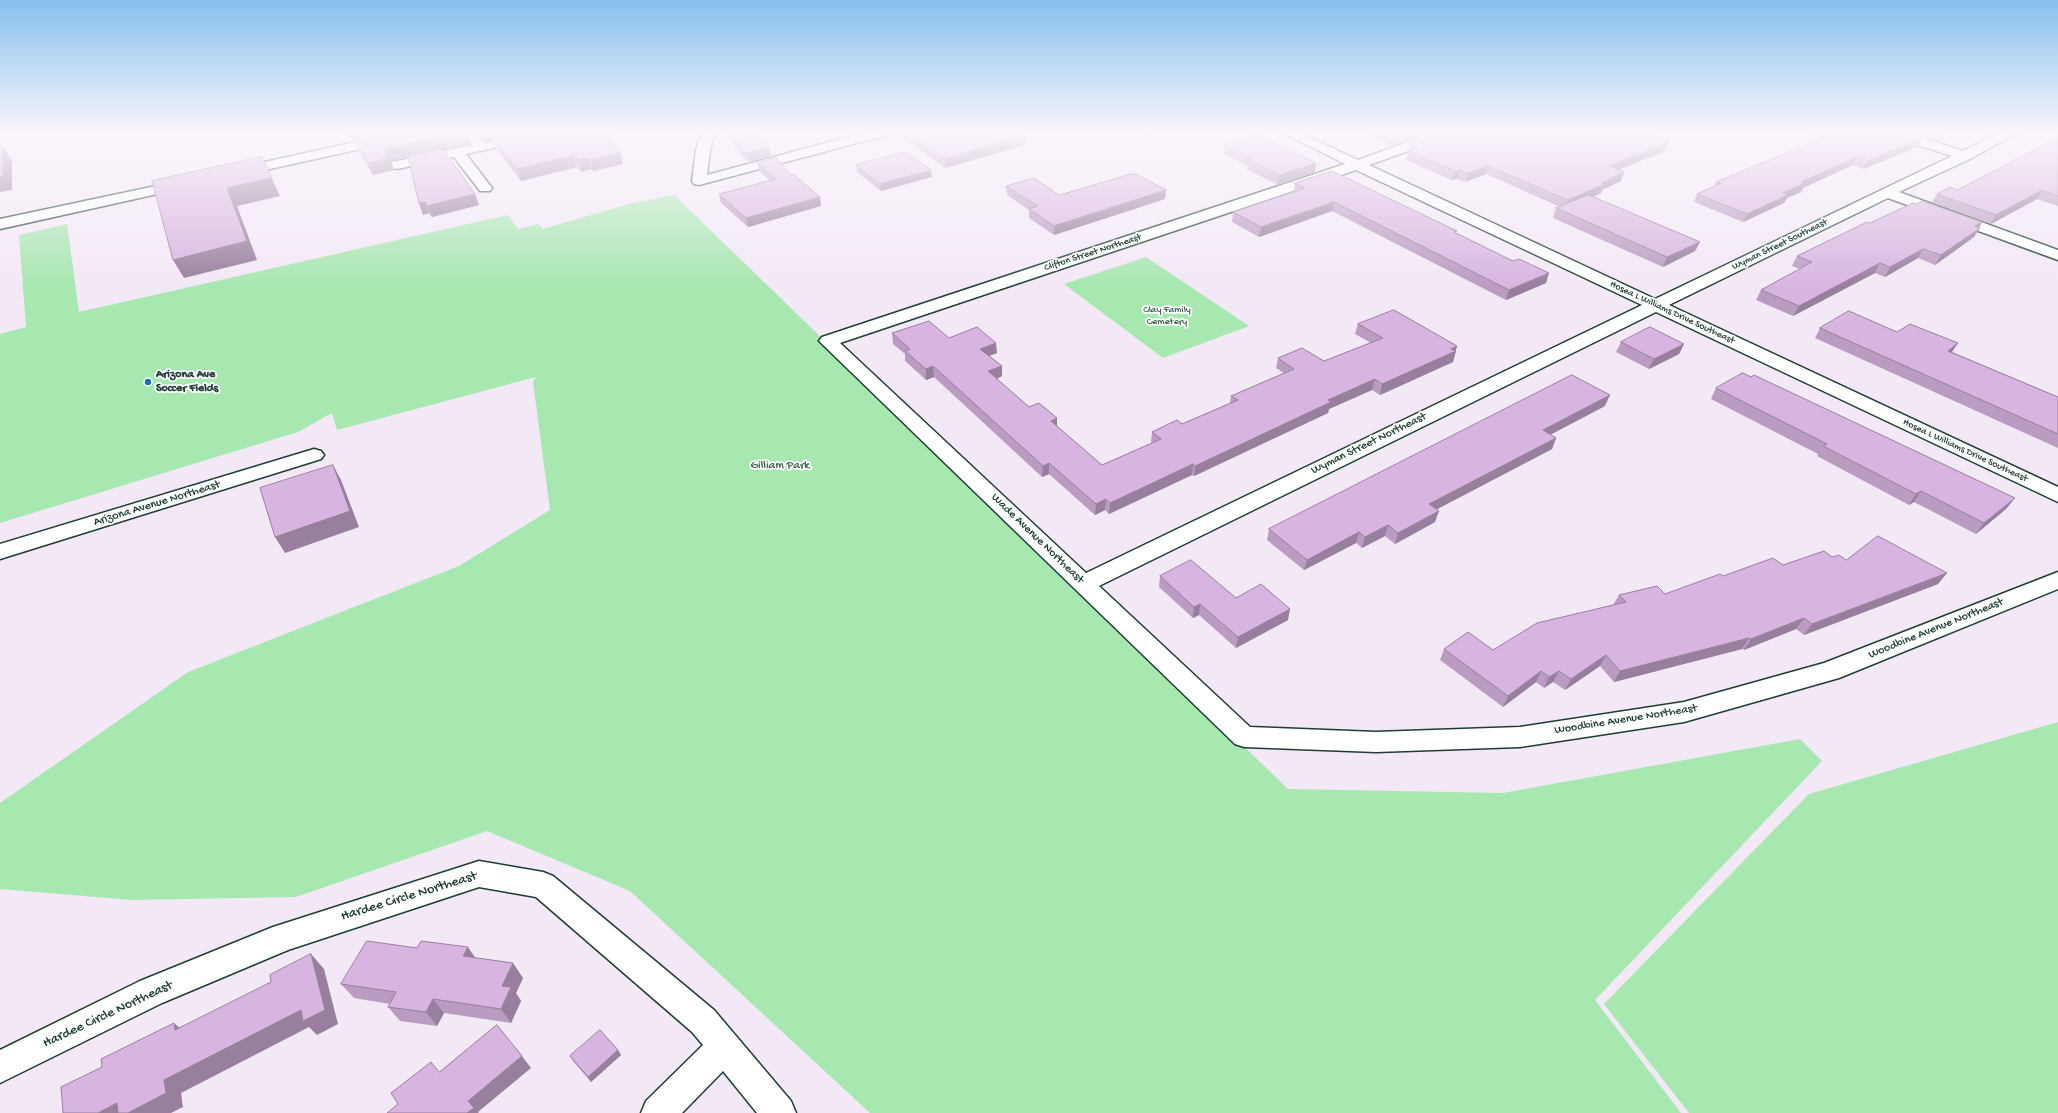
<!DOCTYPE html>
<style>
body{margin:0}
canvas{display:block;background:#f3e9f6}
</style>
<canvas width="2058" height="1113"></canvas>
<script>
const g = document.querySelector('canvas').getContext('2d');
g.lineJoin = 'round';
function fill(path, color) { g.fillStyle = color; g.fill(path, 'evenodd'); }
function strokePath(path, color, width, dash) { g.strokeStyle = color; g.lineWidth = width; g.lineCap = dash ? 'butt' : 'round'; g.setLineDash(dash || []); g.stroke(path); }
function drawText(font, color, halo, rows, align = 'center') {
  g.font = font + ' "Gochi Hand",sans-serif'; g.lineWidth = 3.5; g.setLineDash([]); g.textBaseline = 'middle'; g.strokeStyle = halo; g.fillStyle = color; for (const [text, x, y, turn = 0] of rows) {
    g.save(); g.translate(x, y); g.rotate((+turn || 0) * Math.PI / 180); g.textAlign = isNaN(turn) ? turn : align; if (halo) g.strokeText(text, 0, 0); g.fillText(text, 0, 0); g.restore();
  }
}
const green = new Path2D(`
 M674 195 1288 789 1503 793 1800 739 1822 761 1595 1000 1681 1113H870L630 891 487 831 296 897 132 900 0 889V803L188 672 459 566 550 510 533 382 536 377 337 430 332 413 298 432 0 523V334L26 327 19 235 67 224 79 312 508 215 518 229 538 224 543 229 625 205Z
 M1146 257 1249 326 1163 358 1064 284Z
 M2058 722V1113H1689L1604 1004 1809 794Z`);
const minor = new Path2D(`
 M405 131H430L424 135 238 176 233 175 231 172 233 169 238 168Z
 M463 131H476L484 143 536 131H560L554 135 466 154 492 188 490 191H480L454 157 397 169 392 168 390 165 392 162 397 161 472 145Z
 M702 131H715L710 150 707 175 870 131H892L891 134 699 185 694 184 692 181 696 150Z
 M1279 131H1296L1358 160 1438 131H1457L1456 134 1369 165 1655 299 1952 156 1884 134 1883 131H1903L1963 151 2003 131H2020L1970 159 1899 192 2058 250V260L1888 198 1669 305 2058 487V502L1656 312 1099 586 1250 727 1376 732 1520 727 1684 702 1824 663 2058 572V589L1839 678 1684 722 1520 747 1376 752 1244 747 1235 744 819 341 822 337 1345 164ZM1356 170 1642 305 1086 573 840 343Z
 M184 180 189 181 191 184 189 187 0 229V219Z
 M314 449 321 451 324 455 321 459 0 559V544Z
 M479 861 543 872 553 876 714 1010 791 1101 796 1113H757L723 1071 682 1113H641L646 1101 703 1045 692 1032 536 897 479 887 288 950 162 1003 0 1083V1050L140 981 273 927Z`);
const wall = new Path2D(`
 M347 131H465L470 144 443 150 475 194 479 205 432 217 429 213 423 215 419 203 408 157 392 161 391 162 394 170 373 175 359 151 354 140 353 141Z
 M478 131H609L612 142 610 143 623 164 593 171 591 169 581 172 577 167 521 181 496 149 493 139 485 141Z
 M727 131H757L771 156 749 162 740 154 728 136Z
 M894 131H1017L1025 136V145L945 168Z
 M1140 131H1157L1148 134H1144Z
 M1362 131H1433L1392 146Z
 M1658 131 1650 135 1665 151 1618 170 1621 181 1602 190 1601 193 1593 197 1700 242 1695 251 1663 267 1553 218 1556 208 1560 207 1486 174 1465 182 1457 179 1452 180 1406 160 1410 144Z
 M1806 131H1900L1918 147 1863 169 1853 165 1803 188 1801 192 1787 198 1784 203 1743 222 1694 202 1697 194 1715 186 1716 182 1823 138Z
 M1909 131H1949L1933 140Z
 M2058 138V206L2037 199 1991 224 1932 202 1937 194 1957 190Z
 M1225 145 1316 163 1315 172 1278 185 1247 169 1248 166 1224 154Z
 M757 162 790 175 821 206 748 227 721 203 719 194 770 181 759 171Z
 M856 165 932 177 881 191 857 172Z
 M1295 183 1457 234 1546 283 1506 300 1332 211 1259 237 1232 222 1233 212 1294 192Z
 M1006 186 1059 195 1166 190 1165 199 1054 235 1029 218V210L1007 195Z
 M1870 223 1980 228 1974 237 1935 265 1918 258 1885 277 1875 273 1793 316 1756 300 1761 290 1800 269 1792 266 1797 256Z
 M1358 324 1457 346 1453 362 1380 395 1372 390 1329 409 1328 413 1194 476 1192 475 1109 514 1105 510 1095 515 1049 474 1042 477 934 377 926 380 905 361V354L893 344 892 333 949 338 997 353 989 356 1002 366V376L997 379 1029 407 1057 418V427L1102 465 1152 443 1151 442 1152 432 1182 424 1230 403 1231 396 1284 373 1276 368 1278 358 1324 361 1371 343 1355 334Z
 M1820 328 1897 332 1958 343 1952 352 2058 397V448L1815 338Z
 M1621 342 1684 344 1679 354 1649 369 1616 352Z
 M1716 388 2015 498 2006 509 1976 534 1914 502 1909 505 1817 456 1818 454 1711 399Z
 M1605 406 1550 435 1556 438 1552 449 1437 509 1435 522 1395 544 1385 536 1362 548 1356 543 1304 570 1267 540 1269 529Z
 M1832 557 1938 584 1804 635 1796 629 1744 650 1742 649 1614 682 1600 666 1565 690 1553 682 1544 688 1536 682 1503 707 1440 660 1444 649 1493 650 1613 605 1619 595 1665 594 1723 576 1783 565Z
 M1160 576 1236 598 1288 620 1236 648 1199 615 1193 618 1159 587Z
 M475 958 523 978 516 993 521 1001 511 1023 444 1013 437 1026 400 1021 388 1007 390 1004 354 998 341 984Z
 M618 1050 621 1055 591 1082 573 1061 570 1056Z`);
const shadedWall = new Path2D(`
 M349 131H395L353 141Z
 M481 131H528L492 138 493 139 485 141Z
 M608 131H609L612 142 603 144 601 133Z
 M1149 131H1157L1148 134Z
 M1411 131H1433L1392 146 1394 137Z
 M1640 131H1658L1637 140Z
 M1938 131H1949L1933 140Z
 M466 133 470 144 392 161 391 162 394 170 373 175 368 163 384 154 387 149Z
 M1025 136V145L945 168V159Z
 M1922 138 1918 147 1863 169 1868 161Z
 M1669 142 1665 151 1606 175 1609 166Z
 M3 147 12 160V190L0 192V177Z
 M769 147 771 156 749 162 747 153Z
 M621 152 623 164 593 171 590 160Z
 M574 155 577 167 521 181 517 169Z
 M262 157 280 196 237 206 257 260 184 278 173 260 227 188Z
 M1857 157 1853 165 1803 188 1801 192 1787 198 1784 203 1743 222 1747 214 1801 182Z
 M588 158 591 169 581 172 578 160Z
 M1316 163 1315 172 1278 185 1280 175Z
 M1488 166 1486 174 1465 182 1468 173Z
 M931 170 932 177 881 191 880 184Z
 M1459 170 1457 179 1452 180 1455 171Z
 M1624 172 1621 181 1602 190 1601 193 1565 209 1568 200Z
 M1166 190 1165 199 1054 235V226Z
 M2042 190 2037 199 1991 224 1996 215Z
 M475 194 479 205 432 217 427 206Z
 M820 197 821 206 748 227 746 218Z
 M425 202 429 213 423 215 419 203Z
 M1334 202 1332 211 1259 237 1261 227Z
 M1982 222 1978 230 1980 228 1974 237 1935 265 1941 255 1975 226Z
 M1700 242 1695 251 1663 267 1667 257Z
 M1923 249 1918 258 1885 277 1890 267Z
 M1880 263 1875 273 1793 316 1799 306Z
 M1549 273 1546 283 1506 300 1509 290Z
 M996 343 997 353 981 359 980 349Z
 M1958 343 1951 353 1948 351Z
 M1684 344 1679 354 1649 369 1654 359Z
 M1457 346 1455 352 1456 351 1453 362 1380 395 1382 384Z
 M933 366 934 377 926 380V369Z
 M1002 366V376L989 382 988 371Z
 M1375 379 1372 390 1329 409 1328 413 1194 476 1195 466 1328 400Z
 M1610 395 1605 406 1538 441 1543 430Z
 M1057 418V429L1051 421Z
 M1556 438 1552 449 1426 515 1429 504Z
 M1049 463V474L1042 477 1043 466Z
 M1193 464 1192 475 1109 514 1110 503Z
 M333 465 341 480 359 527 285 553 275 537Z
 M1921 491 1914 502 1909 505 1916 494Z
 M2015 498 2006 509 1976 534 1984 523Z
 M1106 499 1105 510 1095 515 1096 504Z
 M1439 511 1435 522 1395 544 1398 533Z
 M1388 525 1385 536 1362 548 1365 537Z
 M1359 532 1356 543 1304 570 1307 560Z
 M1947 573 1938 584 1804 635 1812 624Z
 M1200 604 1199 615 1193 618 1194 607Z
 M1290 609 1288 620 1236 648 1238 637Z
 M1804 618 1796 629 1744 650 1751 639Z
 M1749 638 1742 649 1614 682 1620 671Z
 M1606 655 1600 666 1565 690 1571 679Z
 M1541 671 1536 682 1503 707 1508 696Z
 M1559 671 1553 682 1544 688 1549 677Z
 M468 947 478 962 463 956Z
 M311 954 324 969 338 1024 317 1035 309 1027 181 1093 183 1107 171 1113H98Z
 M513 963 523 978 516 993 521 1001 511 1023 501 1009 502 986Z
 M433 999 444 1013 437 1026 426 1012Z
 M174 1023 190 1037 175 1030Z
 M618 1050 621 1055 591 1082 588 1077Z
 M522 1056 531 1068 478 1112 479 1113H467L468 1101Z`);
const building = new Path2D(`
 M393 131H465L466 133 387 149 384 154 389 158 368 163 354 140Z
 M523 131H608L601 133 621 152 590 160 588 158 578 160 574 155 517 169 492 138Z
 M729 131H757L769 147 747 153 738 145Z
 M906 131H1017L1025 136 945 159Z
 M1381 131H1411L1394 137Z
 M1446 131H1641L1669 142 1609 166 1624 172 1602 183 1605 184 1568 200 1488 166 1468 173 1459 170 1455 171 1408 151 1418 148 1410 144Z
 M1830 131H1900L1922 138 1868 161 1857 157 1801 182 1805 183 1783 193 1788 195 1747 214 1697 194 1721 183 1716 182 1835 133Z
 M1258 135 1316 163 1280 175 1248 160 1252 158 1225 145Z
 M2058 138V196L2042 190 1996 215 1937 194 1950 187 1957 190Z
 M0 147H3V176L0 177Z
 M443 149 475 194 427 206 425 202 419 203 408 157Z
 M905 152 931 170 880 184 856 165Z
 M262 157 272 178 227 188 247 241 173 260 152 181Z
 M776 157 790 175 793 174 820 197 746 218 719 194 776 179 757 162Z
 M1332 171 1457 231 1454 232 1513 261 1519 259 1549 273 1509 290 1334 202 1261 227 1233 212 1305 188 1295 183Z
 M1131 174H1136L1166 190 1054 226 1029 209 1038 206 1006 186 1034 178 1059 195Z
 M1589 195 1700 242 1667 257 1556 208Z
 M1922 201 1982 222 1975 226 1980 228 1941 255 1923 249 1890 267 1880 263 1799 306 1761 290 1812 262 1797 256 1867 222 1870 223 1913 203 1916 204Z
 M1394 310 1457 346 1451 349 1456 351 1382 384 1375 379 1328 400 1331 402 1195 466 1193 464 1110 503 1106 499 1096 504 1049 463 1043 466 933 366 926 369 905 351 910 349 892 333 929 321 949 338 977 327 996 343 980 349 1002 366 988 371 1029 407 1039 403 1057 418 1051 421 1102 465 1161 439 1152 432 1177 420 1182 424 1238 400 1231 396 1294 369 1278 358 1302 348 1324 361 1383 338 1358 324Z
 M1849 311 1897 332 1910 324 1958 343 1948 351 2058 397V434L1820 328Z
 M1650 327 1684 344 1654 359 1621 342Z
 M1743 373 1751 377 1754 375 2015 498 1984 523 1921 491 1916 494 1823 446 1827 444 1716 388Z
 M1572 375 1610 395 1543 430 1556 438 1429 504 1439 511 1398 533 1388 525 1365 537 1359 532 1307 560 1269 529Z
 M333 465 350 511 275 537 260 488Z
 M1878 536 1947 573 1812 624 1804 618 1751 639 1749 638 1620 671 1606 655 1571 679 1559 671 1549 677 1541 671 1508 696 1444 649 1468 632 1493 650 1537 623 1626 602 1619 595 1657 586 1665 594 1720 574 1723 576 1773 558 1783 565 1824 551 1832 557 1839 555 1846 560Z
 M1191 560 1236 598 1261 584 1290 609 1238 637 1200 604 1194 607 1160 576Z
 M367 941 417 948 421 941 468 947 463 956 513 963 502 986 511 987 501 1009 433 999 426 1012 388 1007 396 992 341 984Z
 M311 954 325 1010 303 1021 301 1010 164 1080 166 1093 128 1113H118L117 1103 98 1113H63L61 1087 102 1067 101 1059 174 1023 175 1030 271 982 270 975Z
 M497 1025 522 1056 468 1101 474 1108 467 1113H387L398 1104 391 1093 431 1062 439 1072Z
 M600 1030 618 1050 588 1077 570 1056Z`);
const markers = [
 [148,382,4,"#1f6fb2"]
];
const farStreetnames = [
 ["Wyman Street Southeast",1780,245,-26],
 ["Clifton Street Northeast",1093,253,-18],
 ["Hosea L Williams Drive Southeast",1672,313,25],
 ["Hosea L Williams Drive Southeast",1965,451,25]
];
const farParknames = [
 ["Clay Family",1167,310],
 ["Cemetery",1167,322]
];
const poiNames = [
 ["Arizona Ave",156,375],
 ["Soccer Fields",156,389]
];
const streetNames = [
 ["Wyman Street Northeast",1369,444,-26],
 ["Arizona Avenue Northeast",157,504,-17],
 ["Wade Avenue Northeast",1037,539,44],
 ["Woodbine Avenue Northeast",1936,629,-22],
 ["Woodbine Avenue Northeast",1626,720,-9]
];
const parkNames = [
 ["Gilliam Park",780,466]
];
const nearStreetnames = [
 ["Hardee Circle Northeast",409,897,-17],
 ["Hardee Circle Northeast",108,1015,-25]
];
fill(green, '#a7e7b0');
strokePath(minor, '#1f3d34', 3);
fill(minor, '#fff');
fill(wall, '#ba9cc1');
fill(shadedWall, '#977f9d');
fill(building, '#d8b5e0');
strokePath(building, '#977f9d', 1);
const sky = g.createLinearGradient(0, 0, 0, 287);
sky.addColorStop(0, '#86c1ed');
sky.addColorStop(0.46, '#faf5fb');
sky.addColorStop(1, '#faf5fb00');
g.fillStyle = sky;
g.fillRect(0, 0, 2058, 287);
for (const [x, y, r, color] of markers) { const dot = new Path2D(); dot.arc(x, y, r, 0, 2 * Math.PI); g.fillStyle = color; g.fill(dot); strokePath(dot, '#fff', 1.5); }
drawText('10px', '#1f3d34', '#fff', farStreetnames);
drawText('10px', '#3a5f4d', '#fff', farParknames);
drawText('bold 12px', '#1f3d34', '#fff', poiNames, 'left');
drawText('12px', '#1f3d34', '#fff', streetNames);
drawText('12px', '#3a5f4d', '#fff', parkNames);
drawText('14px', '#1f3d34', '#fff', nearStreetnames);
</script>
